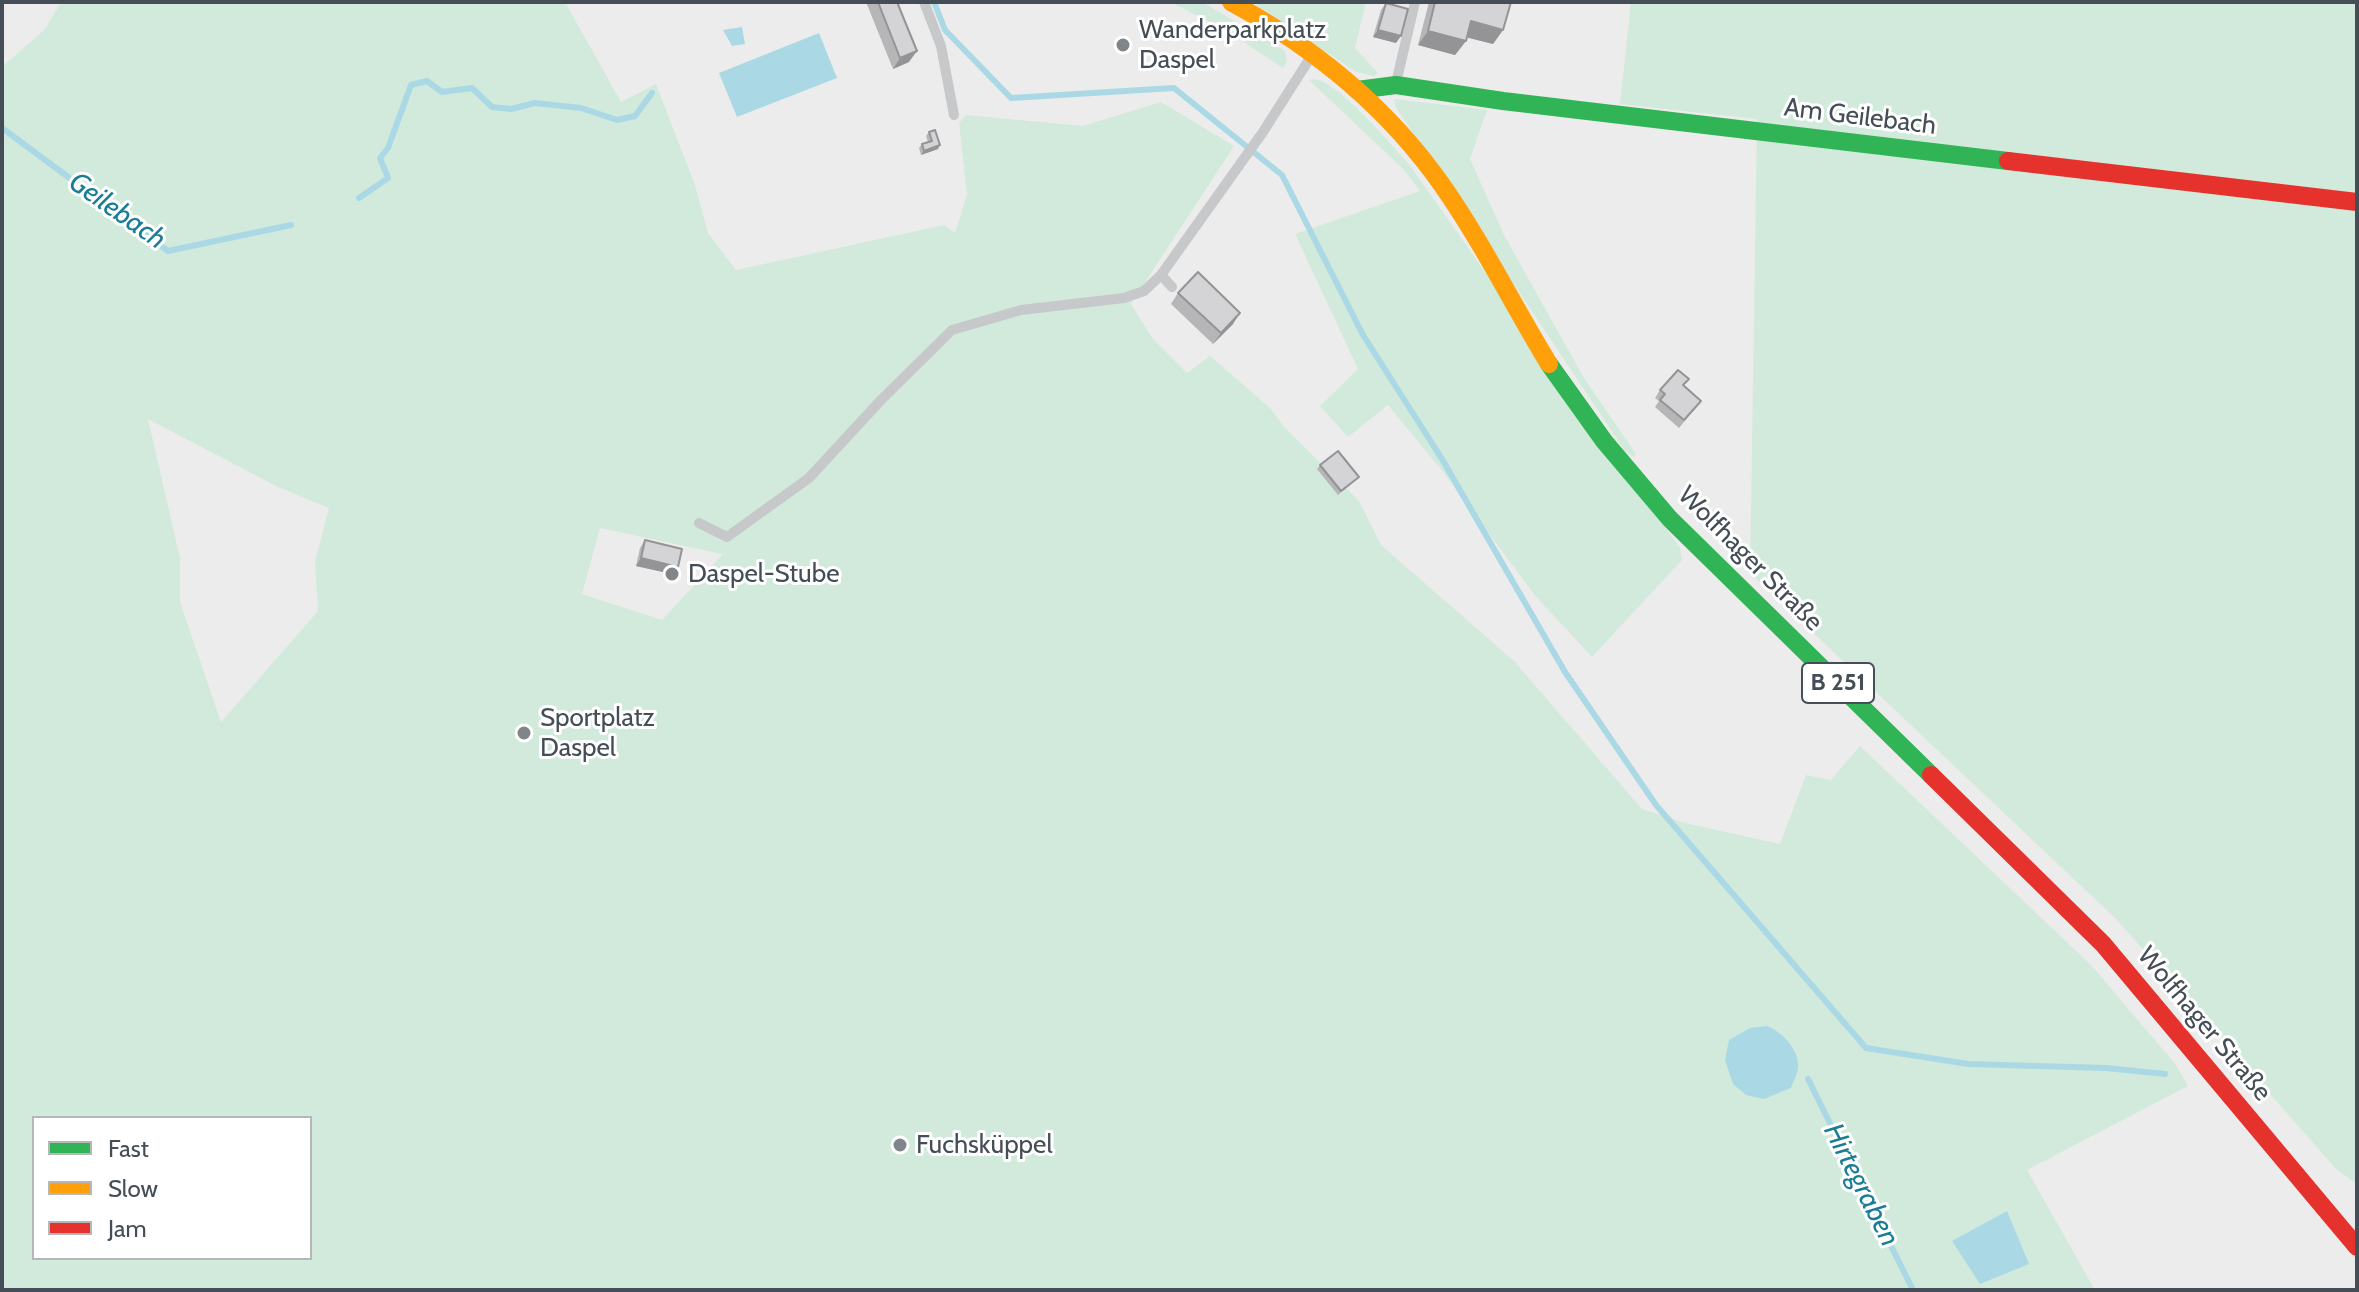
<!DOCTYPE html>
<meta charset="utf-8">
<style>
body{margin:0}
#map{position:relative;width:2359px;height:1292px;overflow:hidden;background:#edecec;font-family:Cabin,sans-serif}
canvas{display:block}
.frame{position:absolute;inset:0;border:4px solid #454e56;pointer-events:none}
.legend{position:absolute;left:32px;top:1116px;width:280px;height:144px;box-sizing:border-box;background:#fff;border:2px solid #b5b8bb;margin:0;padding:10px 14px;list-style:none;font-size:24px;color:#454e56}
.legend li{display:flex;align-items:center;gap:16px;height:40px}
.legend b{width:40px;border:2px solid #b5b8bb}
</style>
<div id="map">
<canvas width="2359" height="1292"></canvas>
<div class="frame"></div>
<ul class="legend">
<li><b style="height:10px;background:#30b455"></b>Fast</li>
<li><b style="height:10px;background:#ff9f0a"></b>Slow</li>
<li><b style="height:10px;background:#e5322d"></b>Jam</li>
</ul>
</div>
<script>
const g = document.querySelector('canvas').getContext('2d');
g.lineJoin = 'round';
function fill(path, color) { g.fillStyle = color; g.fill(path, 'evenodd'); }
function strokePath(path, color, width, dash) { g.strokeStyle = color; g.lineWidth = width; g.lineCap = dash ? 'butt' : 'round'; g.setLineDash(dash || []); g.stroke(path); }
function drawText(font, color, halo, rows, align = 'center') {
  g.font = font + ' Cabin,sans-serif'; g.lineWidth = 6; g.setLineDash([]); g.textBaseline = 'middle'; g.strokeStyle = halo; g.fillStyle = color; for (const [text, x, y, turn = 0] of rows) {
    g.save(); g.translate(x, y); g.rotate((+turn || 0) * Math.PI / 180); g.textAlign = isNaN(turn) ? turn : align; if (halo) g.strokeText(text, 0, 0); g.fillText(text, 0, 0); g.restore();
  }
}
const green = new Path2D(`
 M61 2H565L621 102 656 84 695 185 708 233 736 270 944 225 955 233 967 195 959 123 966 115 1083 126 1161 102 1234 146 1131 304 1153 339 1187 373 1210 356 1270 408 1285 428 1359 501 1381 545 1514 661 1642 809 1685 823 1780 844 1806 775 1831 780 1860 746 2092 966 2176 1065 2188 1086 2027 1170 2095 1290H2V67L45 29ZM148 419 278 487 329 508 315 561 318 611 221 722 180 602V558ZM600 528 722 554V555L662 620 582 594ZM34 1118H310V1258H34Z
 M1171 2H1202L1285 51 1287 62 1283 68 1230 33Z
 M1252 2H1366L1355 48 1378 73 1374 76 1356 72Z
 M1631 2H2357V1184L2336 1169 2116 919 1750 573 1757 119 1620 104Z
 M1315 79C1341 84 1389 143 1409 164L1680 548 1682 560 1592 657 1536 597 1444 473 1388 405 1348 437 1320 406 1358 369 1295 234 1420 191 1403 169 1309 80Z
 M1394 99 1487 110 1470 159 1504 235 1584 378 1636 454 1634 457 1625 451 1395 106Z`);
const water = new Path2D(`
 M742 27 745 44 732 46 723 30Z
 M819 33 837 78 737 117 719 73Z
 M1767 1026C1782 1032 1800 1050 1798 1068 1797 1075 1793 1082 1791 1088L1764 1099 1746 1095 1733 1084 1725 1060 1729 1040 1750 1028Z
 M2007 1211 2029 1264 1980 1284 1952 1241Z`);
const stream = new Path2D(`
 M934 2 945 30 1011 98 1174 88 1282 175 1363 335 1442 459 1565 672 1656 805 1866 1048 1968 1064 2106 1068 2165 1074
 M2 128 168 251 291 225
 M359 198 388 178 380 158 388 148 411 85 427 81 442 92 472 88 492 107 511 109 535 103 581 108 617 120 635 116 652 93
 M1808 1079 1913 1290`);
const lane = new Path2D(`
 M924 2 941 46 954 115
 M1396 83 1415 2
 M1161 275 1172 287
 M699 523 727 537 809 478 881 400 952 330 1021 310 1124 298 1144 291 1161 275 1263 132 1310 58`);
const fast = new Path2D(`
 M1357 90 1396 85 1503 101 2008 161
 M1549 364 1604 441 1670 519 1931 775`);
const slow = new Path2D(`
 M1231 2C1313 47 1388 108 1442 185 1482 242 1513 305 1549 364`);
const jam = new Path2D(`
 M2008 161 2357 202
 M1931 775 2103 944 2357 1247`);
const wall = new Path2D(`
 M866 2H897L909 62 893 69Z
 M1429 2H1511L1503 30 1493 44 1467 37 1466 41 1455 55 1418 45Z
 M1386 3 1396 43 1373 37 1381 10Z
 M929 132 938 149 921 155 919 148 922 144 928 142 926 136Z
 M1178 293 1233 324 1213 344 1171 304Z
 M1689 379 1684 385 1701 401 1679 428 1655 407 1659 401 1655 398 1660 390Z
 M1320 465 1359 477 1356 480 1338 495 1317 469Z
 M645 540 678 567 672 574 636 566 640 548Z`);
const shadedWall = new Path2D(`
 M1471 21 1503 30 1493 44 1461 36Z
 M1378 30 1401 36 1396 43 1373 37Z
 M1428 31 1466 41 1455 55 1418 45Z
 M917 51 909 62 893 69 900 58Z
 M940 145 938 149 921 155 924 151Z
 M1240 313 1233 324 1213 344 1221 333Z
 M641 558 678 567 672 574 636 566Z`);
const building = new Path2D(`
 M878 2H897L917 51 900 58Z
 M1435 2H1511L1503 30 1471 21 1466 41 1428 31Z
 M1386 3 1408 9 1401 36 1378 30Z
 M935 130 940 145 924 151 922 144 932 141 929 132Z
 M1198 272 1240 313 1221 333 1178 293Z
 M1678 370 1689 379 1683 385 1701 401 1684 420 1660 400 1665 394 1660 390Z
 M1338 451 1359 477 1341 491 1320 465Z
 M645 540 682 549 678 567 641 558Z`);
const markers = [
 [1123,45,8,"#80858a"],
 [672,574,8,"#80858a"],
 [524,733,8,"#80858a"],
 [900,1145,8,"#80858a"]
];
const shields = [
 [1838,683,72]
];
const shieldNames = [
 ["B 251",1838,683]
];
const poiNames = [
 ["Wanderparkplatz",1139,30],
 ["Daspel",1139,60],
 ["Daspel-Stube",688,574],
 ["Sportplatz",540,718],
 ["Daspel",540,748],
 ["Fuchsküppel",916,1145]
];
const streetNames = [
 ["Am Geilebach",1860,117,7],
 ["Wolfhager Straße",1750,559,45],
 ["Wolfhager Straße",2204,1024,50]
];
const waterNames = [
 ["Geilebach",117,211,35],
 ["Hirtegraben",1861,1185,63]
];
fill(green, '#d2eadb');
fill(water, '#aad9e5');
strokePath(stream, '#aad9e5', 6);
strokePath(lane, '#c6c8ca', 10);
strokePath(fast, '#30b455', 18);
strokePath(slow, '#ff9f0a', 18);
strokePath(jam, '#e5322d', 18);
fill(wall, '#b6b6b8');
fill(shadedWall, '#949496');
fill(building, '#d4d4d6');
strokePath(building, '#949496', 2);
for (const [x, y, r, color] of markers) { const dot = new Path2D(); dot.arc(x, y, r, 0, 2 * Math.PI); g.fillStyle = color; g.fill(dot); strokePath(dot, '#fff', 3); }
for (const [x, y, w] of shields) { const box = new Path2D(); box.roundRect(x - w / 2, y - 20, w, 40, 6); g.fillStyle = '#fff'; g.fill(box); strokePath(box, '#454e56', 2); }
drawText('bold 24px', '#454e56', null, shieldNames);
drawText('26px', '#454e56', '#fff', poiNames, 'left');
drawText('26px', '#454e56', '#fff', streetNames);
drawText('italic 28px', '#197d96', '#fff', waterNames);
</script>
